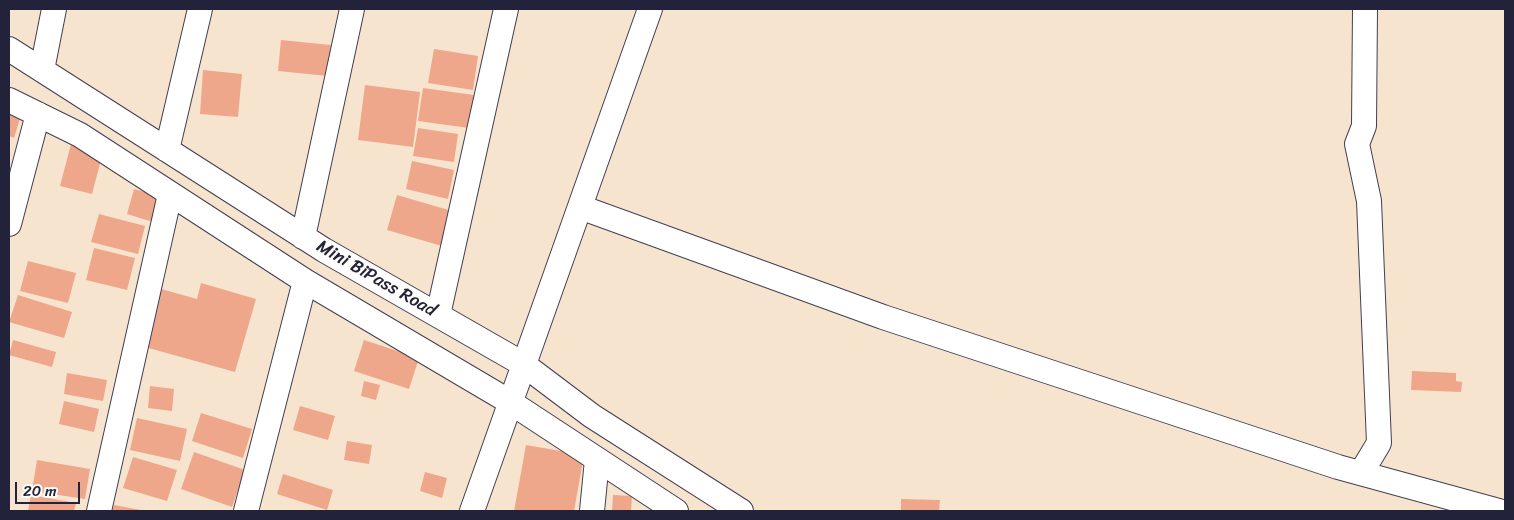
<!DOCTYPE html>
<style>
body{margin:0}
#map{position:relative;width:1514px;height:520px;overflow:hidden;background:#f7e4ce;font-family:Sriracha,sans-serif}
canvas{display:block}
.frame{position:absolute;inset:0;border:10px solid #22223b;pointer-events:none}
.scale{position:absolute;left:15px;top:482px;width:65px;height:22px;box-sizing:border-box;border:2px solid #22223b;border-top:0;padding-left:6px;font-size:15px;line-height:18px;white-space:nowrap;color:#22223b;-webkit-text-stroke:4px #fdfcf7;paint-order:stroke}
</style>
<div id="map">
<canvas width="1514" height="520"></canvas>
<div class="frame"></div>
<div class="scale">20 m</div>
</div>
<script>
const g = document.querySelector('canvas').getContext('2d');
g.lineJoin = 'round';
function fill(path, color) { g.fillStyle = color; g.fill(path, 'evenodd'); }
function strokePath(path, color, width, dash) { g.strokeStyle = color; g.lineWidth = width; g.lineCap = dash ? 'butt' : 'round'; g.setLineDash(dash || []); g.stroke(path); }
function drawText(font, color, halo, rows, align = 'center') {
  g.font = font + ' Sriracha,sans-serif'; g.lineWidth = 4; g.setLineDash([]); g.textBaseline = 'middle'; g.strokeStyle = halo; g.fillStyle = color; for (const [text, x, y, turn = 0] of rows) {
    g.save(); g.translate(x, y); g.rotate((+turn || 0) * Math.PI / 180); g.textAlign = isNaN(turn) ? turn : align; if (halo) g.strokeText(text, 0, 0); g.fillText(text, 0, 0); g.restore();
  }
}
const building = new Path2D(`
 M281 40 331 45 328 76 278 71Z
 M434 49 478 56 473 90 428 83Z
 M203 70 242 74 238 117 200 114Z
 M365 85 420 92 413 147 358 140Z
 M423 88 474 95 469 128 418 121Z
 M9 97 25 102 14 138 9 136Z
 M418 128 458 134 454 162 413 156Z
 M71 144 103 152 92 194 60 186Z
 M412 161 454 170 448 199 406 189Z
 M134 189 161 196 153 222 127 214Z
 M397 195 452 211 442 246 387 230Z
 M99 214 145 226 138 254 91 242Z
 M94 248 135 258 127 290 86 280Z
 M28 261 76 273 68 303 20 291Z
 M201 283 256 299 235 372 127 342 143 284 197 299Z
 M18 295 72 312 64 338 9 322Z
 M13 340 56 352 52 367 9 355Z
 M364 340 419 358 409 389 354 371Z
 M1412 371 1456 373V381L1462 382 1461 392 1411 390Z
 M67 373 107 380 103 401 64 394Z
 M364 381 380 385 376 400 361 396Z
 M150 386 174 389 172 411 148 408Z
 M64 401 99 409 94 432 59 424Z
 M300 406 335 416 328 440 293 430Z
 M201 413 252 429 243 458 192 441Z
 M137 418 187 429 180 461 130 450Z
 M347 441 372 445 369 464 344 460Z
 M526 445 584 455 574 511H514Z
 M194 452 245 470 232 507 181 489Z
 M133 457 177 470 167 501 123 488Z
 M37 460 90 469 85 499 32 491Z
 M425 472 447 478 442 498 420 491Z
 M283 474 333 490 327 510 277 494Z
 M31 495 76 503 74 511H28Z
 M613 495 632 496 631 511H612Z
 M901 499 940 500 939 511H901Z
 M114 505 141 510 140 511H112Z`);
const minor = new Path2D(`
 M9 49 324 250 523 364 592 416 741 511
 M42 70 54 9
 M9 100 80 135 305 281 510 402 676 511
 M167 150 200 9
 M580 207 883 317 1338 467 1499 511
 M9 224 38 114
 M303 237 352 9
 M438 315 506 9
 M1361 473 1379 443 1369 201 1357 144 1364 126 1365 9
 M99 511 170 194
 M246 511 305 281
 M472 511 650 9
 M592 511 597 460`);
const streetNames = [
 ["Mini BiPass Road",376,279,30]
];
fill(building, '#eea78b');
strokePath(minor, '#423f51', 26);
strokePath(minor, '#fff', 24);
drawText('18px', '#22223b', '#fdfcf7', streetNames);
</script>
